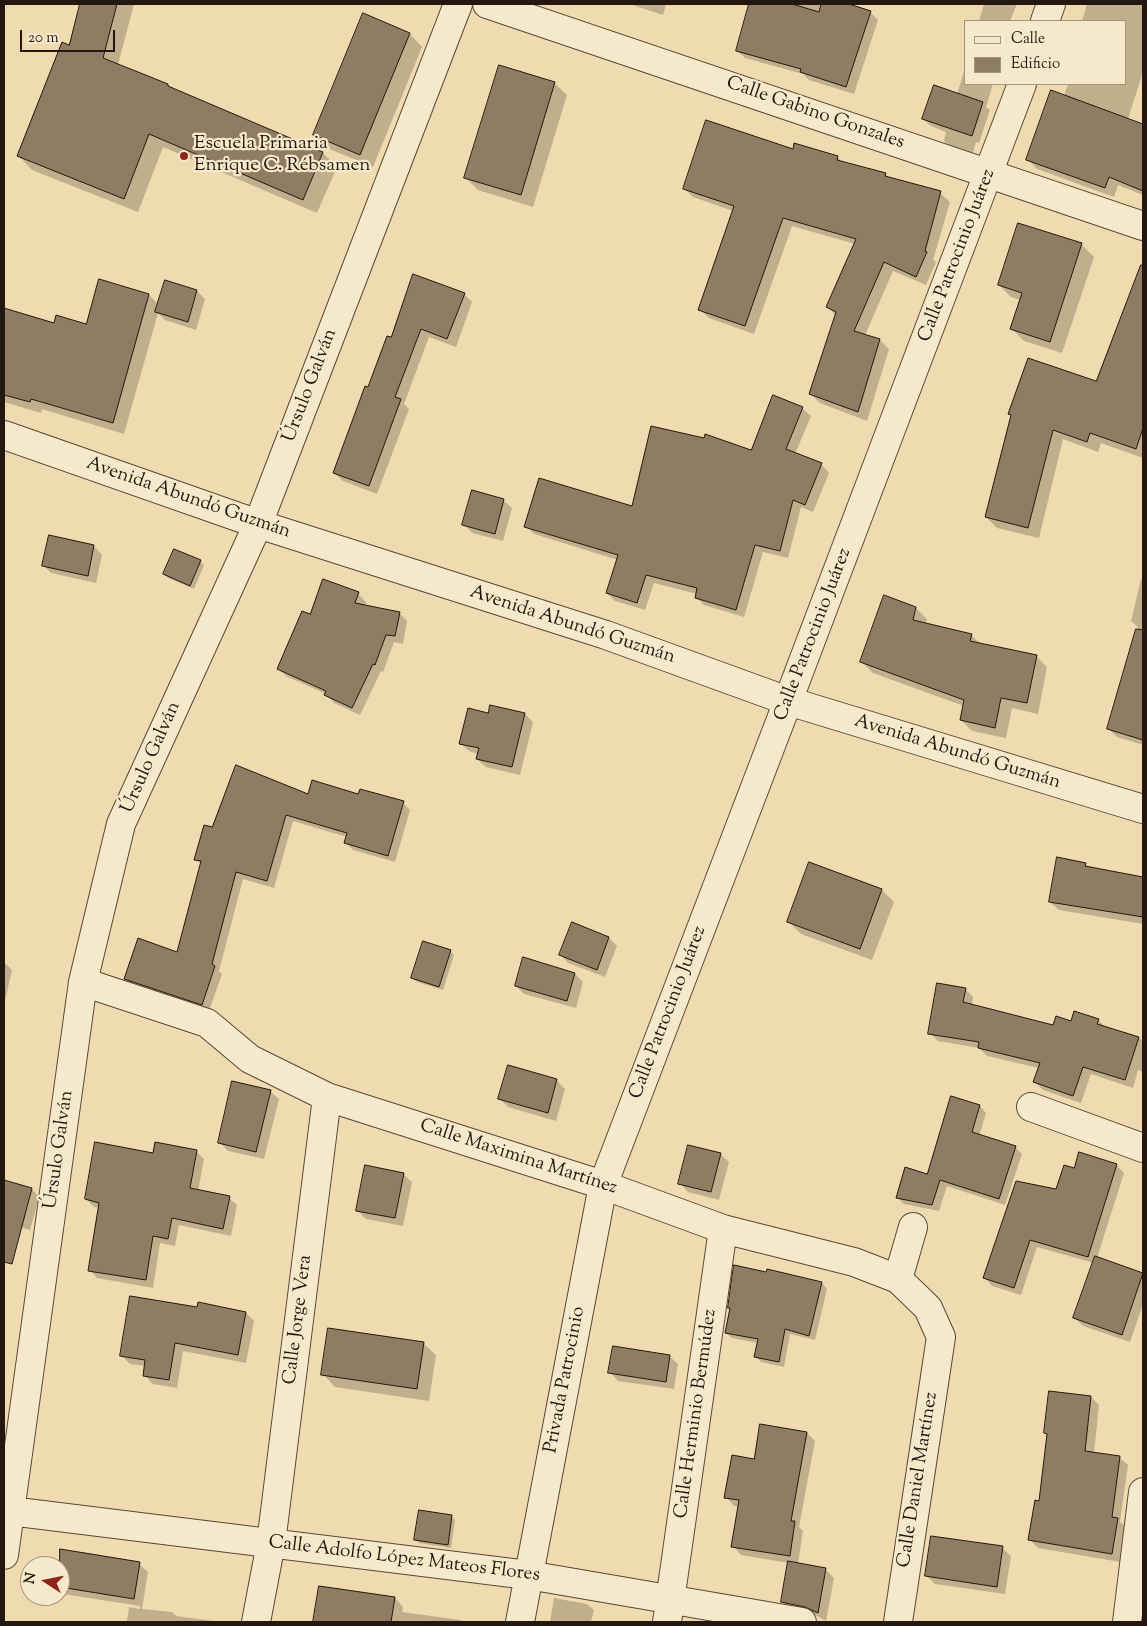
<!DOCTYPE html>
<meta charset="utf-8">
<style>
body{margin:0}
#map{position:relative;width:1147px;height:1626px;overflow:hidden;background:#efdbaf;font-family:"Sorts Mill Goudy",serif}
canvas{display:block}
.frame{position:absolute;inset:0;border:5px solid #241710;pointer-events:none}
.legend{position:absolute;left:964px;top:20px;width:162px;height:65px;box-sizing:border-box;background:#f5e8cb;border:1px solid #a19480;margin:0;padding:6px 9px;list-style:none;font-size:15px;color:#241710}
.legend li{display:flex;align-items:center;gap:10px;height:25px}
.legend b{width:25px;border:1px solid #a19480}
.north{position:absolute;left:20px;top:1556px;width:50px;height:50px;box-sizing:border-box;background:#f5e8cb;border:1px solid #a19480;border-radius:50%;rotate:281deg;font-size:14px;font-weight:700;line-height:20px;text-align:center;color:#241710}
.north::after{content:'';display:block;margin:auto;width:18px;height:22px;background:#8f2418;clip-path:polygon(50% 0,100% 100%,50% 72%,0 100%)}
.scale{position:absolute;left:20px;top:30px;width:95px;height:22px;box-sizing:border-box;border:2px solid #241710;border-top:0;padding-left:6px;font-size:15px;line-height:18px;white-space:nowrap;color:#241710;-webkit-text-stroke:4px #f5e8cb;paint-order:stroke}
</style>
<div id="map">
<canvas width="1147" height="1626"></canvas>
<div class="frame"></div>
<ul class="legend">
<li><b style="height:6px;background:#f5e8cb"></b>Calle</li>
<li><b style="height:14px;background:#8e7d63"></b>Edificio</li>
</ul>
<div class="north">N</div>
<div class="scale">20 m</div>
</div>
<script>
const g = document.querySelector('canvas').getContext('2d');
g.lineJoin = 'round';
function fill(path, color) { g.fillStyle = color; g.fill(path, 'evenodd'); }
function strokePath(path, color, width, dash) { g.strokeStyle = color; g.lineWidth = width; g.lineCap = dash ? 'butt' : 'round'; g.setLineDash(dash || []); g.stroke(path); }
function drawText(font, color, halo, rows, align = 'center') {
  g.font = font + ' "Sorts Mill Goudy",serif'; g.lineWidth = 4.5; g.setLineDash([]); g.textBaseline = 'middle'; g.strokeStyle = halo; g.fillStyle = color; for (const [text, x, y, turn = 0] of rows) {
    g.save(); g.translate(x, y); g.rotate((+turn || 0) * Math.PI / 180); g.textAlign = isNaN(turn) ? turn : align; if (halo) g.strokeText(text, 0, 0); g.fillText(text, 0, 0); g.restore();
  }
}
const shadow = new Path2D(`
 M81 4H134L118 65 168 85 171 89 323 153 337 167 317 213 163 147 138 212 32 170 19 156 70 46Z
 M629 4H666L663 15Z
 M751 4H845L870 12 878 20 854 94 809 80 803 74 745 58 737 50Z
 M984 4H1017L1010 21H979Z
 M1087 4H1143V72L1128 119 1143 125V195L1118 185 1114 197 1037 169 1028 159 1064 96 1068 84H1126V21H1082Z
 M363 15 410 34 422 47 373 167 327 148 314 135Z
 M966 65V84H993L986 107 990 110 979 143 976 142 972 156 951 149 944 141 946 132 931 126 923 119 957 94Z
 M554 83 567 95 533 207 478 190 466 178Z
 M793 151 837 157 844 163 885 174 889 178 940 193 950 202 933 260 936 262 926 285 893 271 865 335 880 340 889 349 867 421 820 403 811 394 836 316 828 307 855 244 792 226 754 334 709 318 699 309 733 211 693 197 684 188Z
 M1081 244 1094 257 1062 353 1024 341 1012 329 1021 300 1011 297 999 285Z
 M1143 263V458L1101 443 1098 452 1063 439 1039 538 997 528 986 517 1012 416 1097 383Z
 M197 291 205 299 196 330 165 320 158 313 124 434 42 409 41 413 4 402V309L55 324 87 326 149 295 159 305Z
 M464 294 472 302 456 347 429 337 404 404 409 409 377 494 343 481 334 473 369 388 392 339Z
 M802 408 811 416 795 454 821 464 829 473 813 512 801 507 788 558 763 552 744 617 704 605 696 597 697 594 654 583 645 610 615 601 607 593 618 560 534 534 526 526 633 507 751 451Z
 M503 500 512 508 503 541 472 533 464 524Z
 M50 536 94 546 102 555 96 583 51 573 43 565Z
 M200 561 204 565 194 589 168 578 164 574Z
 M1141 579 1143 580V745L1117 737 1109 729 1138 627 1131 621Z
 M358 594 366 602 365 606 399 613 407 621 403 644 394 642 383 672 381 671 360 715 334 703 326 694 286 676 278 668 310 616Z
 M916 608 927 619 926 624 971 635 981 644 1036 656 1047 667 1038 714 1012 708 1006 738 972 731 961 720 964 706 873 673 862 662Z
 M525 714 533 722 520 775 486 767 477 759 478 754 469 751 460 743 489 715Z
 M309 795 359 796 403 803 410 810 395 862 353 850 346 843 347 837 293 821 274 888 243 879 219 971 222 974 209 1011 133 986 125 979 178 954 202 865 196 859 212 828Z
 M1085 864 1090 868 1143 878V924L1059 910 1050 902Z
 M882 890 894 902 872 960 801 934 788 921Z
 M572 923 609 938 617 946 605 977 568 963 560 954Z
 M450 951 454 955 443 990 417 982 413 978Z
 M524 959 575 974 583 982 576 1008 524 994 516 986Z
 M4 962 12 970 4 1005V961Z
 M965 989 973 997 972 1006 1053 1027 1072 1023 1098 1020 1107 1028 1143 1040V1072L1138 1070 1133 1088 1091 1074 1081 1103 1043 1090 1035 1082 1039 1068 987 1056 979 1048 938 1041 930 1033Z
 M556 1080 565 1089 556 1121 508 1107 500 1099Z
 M270 1091 279 1099 264 1159 228 1151 220 1142Z
 M952 1098 980 1106 986 1113 979 1136 1015 1147 1022 1154 1005 1205 947 1186 939 1211 904 1204 897 1197 928 1175Z
 M196 1151 204 1159 198 1191 229 1198 237 1205 231 1236 179 1225 175 1246 160 1243 153 1288 97 1278 90 1270 100 1208 94 1207 86 1199 154 1154Z
 M720 1154 729 1162 719 1200 688 1192 680 1183Z
 M1116 1165 1124 1173 1097 1258 1143 1274V1304L1130 1342 1083 1326 1075 1318 1094 1263 1037 1247 1021 1295 992 1286 985 1278 1075 1170Z
 M403 1174 412 1182 403 1226 366 1219 357 1210Z
 M4 1181 32 1189 39 1197 30 1230 9 1224 4 1243Z
 M768 1270 822 1283 827 1289 815 1340 790 1334 784 1367 761 1362 756 1357 758 1343 732 1338 726 1333 731 1309 729 1307 767 1274Z
 M198 1309 246 1313 254 1321 246 1363 183 1351 177 1388 153 1384 144 1375 146 1366 130 1364 121 1355Z
 M423 1343 436 1355 429 1401 335 1387 323 1374Z
 M669 1356 678 1364 674 1389 618 1381 610 1372Z
 M1091 1397 1099 1405 1094 1453 1119 1457 1128 1465 1120 1522 1126 1527 1120 1562 1038 1548 1029 1539 1040 1502 1048 1436 1045 1433Z
 M807 1433 815 1441 799 1527 803 1531 798 1564 825 1569 834 1578 826 1621 814 1614 790 1610 782 1602 789 1563 741 1555 733 1546 739 1507 734 1506 726 1497 755 1460Z
 M451 1516 455 1520 451 1548 419 1543 415 1539Z
 M1002 1548 1011 1556 1005 1594 935 1584 926 1575Z
 M61 1550 139 1564 148 1572 142 1609 172 1612 176 1616 222 1622H127L129 1607 140 1609V1606L63 1594 60 1590V1566H58Z
 M320 1587 395 1598 403 1607 402 1612 461 1620 463 1622H315Z
 M554 1598 587 1604 594 1610 591 1622H550Z`);
const building = new Path2D(`
 M80 4H117L103 58 168 84V86L323 152 303 200 149 134 124 199 17 156 62 42 69 45Z
 M749 4H792L819 12 821 4H849L871 11 846 87 800 72 801 69 736 51Z
 M363 13 410 33 360 155 313 135Z
 M499 65 555 82 521 195 464 178Z
 M934 85 983 102 972 136 922 119Z
 M1051 90 1143 124V191L1109 177 1105 188 1026 160Z
 M706 120 793 149 794 143 838 156 837 160 886 173 885 176 941 191 925 251 927 252 916 277 884 262 854 331 880 339 858 412 809 394 836 312 826 307 856 239 783 218 745 326 698 310 734 206 683 189Z
 M1018 223 1082 243 1050 342 1010 329 1022 293 998 285Z
 M1141 265H1143V428L1136 449 1090 433 1087 442 1053 430 1028 528 985 517 1011 415 1008 414 1028 358 1096 381Z
 M413 274 465 293 447 339 421 329 395 397 401 399 369 486 333 473 365 386 368 387 387 336 391 337Z
 M99 279 149 294 113 423 31 399 30 402 4 395V308L54 323 56 315 86 324Z
 M165 280 197 290 188 322 155 312Z
 M773 395 803 407 786 449 822 463 805 505 793 500 780 551 755 545 736 610 695 598 697 588 646 575 637 603 606 593 618 555 524 527 539 478 632 506 651 426 704 438 705 434 751 450Z
 M472 490 504 499 495 534 462 525Z
 M49 535 94 545 88 576 42 566Z
 M174 549 201 560 190 586 163 574Z
 M323 579 359 592 355 603 400 612 395 636 386 635 375 665 373 664 352 708 324 695 326 691 277 669 302 611 310 614Z
 M884 595 916 607 913 620 972 634 970 641 1037 655 1027 703 1001 698 995 728 960 720 964 700 860 662Z
 M1136 629 1143 630V740L1107 729Z
 M490 705 525 713 512 767 476 759 479 748 459 744 468 708 488 713Z
 M236 765 308 794 312 780 358 794 360 789 404 801 388 856 344 843 347 833 286 815 267 881 236 872 212 964 215 966 202 1005 124 979 138 938 177 952 201 861 194 860 204 825 212 827Z
 M1057 857 1086 863 1085 866 1143 877V917L1049 902Z
 M809 862 882 889 860 949 787 922Z
 M572 922 609 937 597 970 559 955Z
 M423 941 451 950 439 987 411 978Z
 M523 957 575 973 567 1001 515 986Z
 M937 983 966 988 963 1002 1053 1025 1056 1016 1071 1021 1074 1011 1099 1019 1097 1024 1139 1037 1125 1080 1083 1067 1073 1096 1033 1082 1040 1063 978 1048 979 1042 928 1034Z
 M508 1065 557 1079 548 1113 498 1099Z
 M232 1081 271 1090 256 1152 218 1143Z
 M951 1096 980 1105 972 1132 1016 1146 999 1199 940 1180 932 1205 896 1198 905 1167 927 1174Z
 M95 1142 153 1153 155 1142 197 1150 190 1188 230 1196 223 1229 172 1218 168 1239 153 1236 146 1280 88 1271 99 1203 85 1199Z
 M688 1145 721 1153 711 1192 678 1184Z
 M1079 1152 1117 1164 1088 1257 1030 1240 1014 1288 983 1278 1016 1181 1056 1189 1064 1165 1074 1168Z
 M365 1165 404 1173 395 1218 356 1211Z
 M4 1180 32 1188 12 1264 4 1262Z
 M1095 1256 1143 1273 1122 1335 1073 1318Z
 M734 1265 766 1272 767 1269 822 1282 809 1336 785 1329 779 1362 754 1357 758 1339 725 1333 730 1308H728Z
 M130 1296 197 1307 198 1302 246 1312 238 1355 175 1343 169 1380 143 1376 145 1360 120 1356Z
 M328 1328 424 1342 417 1389 321 1375Z
 M613 1346 670 1355 666 1382 608 1373Z
 M1049 1391 1091 1396 1085 1451 1120 1456 1112 1517 1118 1518 1112 1554 1028 1540 1035 1500 1039 1501 1047 1434 1044 1433Z
 M760 1424 807 1432 791 1521H795L790 1556 731 1547 739 1500 724 1498 732 1455 754 1459Z
 M419 1510 452 1515 448 1545 414 1540Z
 M931 1536 1003 1546 997 1587 925 1576Z
 M60 1549 140 1562 134 1599 60 1587Z
 M788 1561 826 1568 818 1613 805 1607 781 1602Z
 M319 1586 395 1597 391 1622H313Z`);
const minor = new Path2D(`
 M487 4 1143 226
 M1045 21 1051 4
 M4 435 258 524 606 635 788 701 1143 809
 M83 982 207 1023 250 1059 327 1097 603 1185 723 1229 854 1262 898 1279 928 1308 941 1337 898 1622
 M1031 1107 1143 1148
 M898 1279 913 1227
 M4 1509 10 1511 528 1575 802 1622
 M4 1555 83 982 121 824 258 524 458 4
 M256 1622 271 1543 327 1097
 M520 1622 603 1185 788 701 1022 84
 M667 1622 723 1229
 M1127 1622 1143 1492`);
const markers = [
 [184,156,5,"#8f2418"]
];
const streetNames = [
 ["Calle Gabino Gonzales",815,114,19],
 ["Calle Patrocinio Juárez",958,256,-69],
 ["Úrsulo Galván",311,386,-69],
 ["Avenida Abundó Guzmán",188,499,19],
 ["Avenida Abundó Guzmán",572,626,18],
 ["Calle Patrocinio Juárez",814,635,-69],
 ["Avenida Abundó Guzmán",957,753,17],
 ["Úrsulo Galván",152,758,-66],
 ["Calle Patrocinio Juárez",669,1013,-69],
 ["Úrsulo Galván",60,1150,-82],
 ["Calle Maximina Martínez",518,1158,18],
 ["Calle Jorge Vera",299,1320,-83],
 ["Privada Patrocinio",566,1380,-79],
 ["Calle Herminio Bermúdez",697,1414,-82],
 ["Calle Daniel Martínez",919,1480,-81],
 ["Calle Adolfo López Mateos Flores",404,1560,7]
];
const poiNames = [
 ["Escuela Primaria",194,145],
 ["Enrique C. Rébsamen",194,167]
];
fill(shadow, '#0003');
fill(building, '#8e7d63');
strokePath(building, '#241710', 1);
strokePath(minor, '#574838', 30);
strokePath(minor, '#f5e8cb', 28);
for (const [x, y, r, color] of markers) { const dot = new Path2D(); dot.arc(x, y, r, 0, 2 * Math.PI); g.fillStyle = color; g.fill(dot); strokePath(dot, '#f5e8cb', 2); }
drawText('19px', '#241710', '#f5e8cb', streetNames);
drawText('19px', '#241710', '#f5e8cb', poiNames, 'left');
</script>
